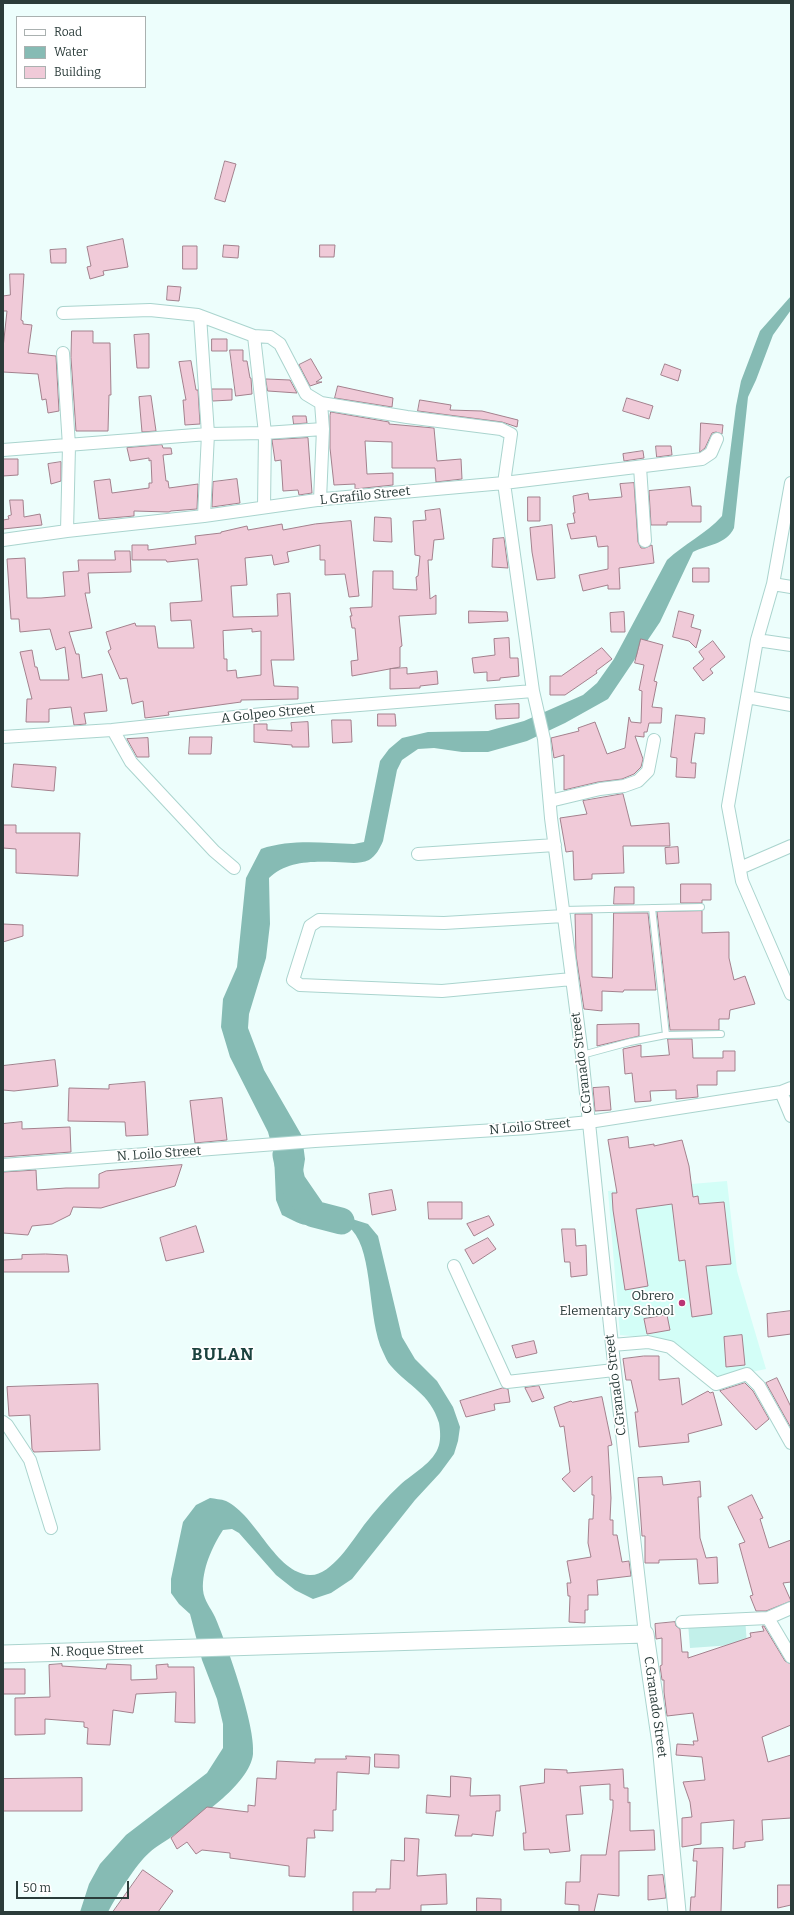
<!DOCTYPE html>
<style>
body{margin:0}
#map{position:relative;width:794px;height:1915px;overflow:hidden;background:#edfefc;font-family:Bitter,serif}
canvas{display:block}
.frame{position:absolute;inset:0;border:4px solid #2b3c3a;pointer-events:none}
.legend{position:absolute;left:16px;top:16px;width:130px;height:72px;box-sizing:border-box;background:#fff;border:1px solid #aab1b0;margin:0;padding:5px 7px;list-style:none;font-size:12px;color:#2b3c3a}
.legend li{display:flex;align-items:center;gap:8px;height:20px}
.legend b{width:20px;border:1px solid #aab1b0}
.scale{position:absolute;left:16px;top:1881px;width:113px;height:18px;box-sizing:border-box;border:2px solid #2b3c3a;border-top:0;padding-left:5px;font-size:12px;line-height:14px;white-space:nowrap;color:#2b3c3a;-webkit-text-stroke:3px #fff;paint-order:stroke}
</style>
<div id="map">
<canvas width="794" height="1915"></canvas>
<div class="frame"></div>
<ul class="legend">
<li><b style="height:5px;background:#fff"></b>Road</li>
<li><b style="height:11px;background:#86bbb4"></b>Water</li>
<li><b style="height:11px;background:#f0cad8"></b>Building</li>
</ul>
<div class="scale">50 m</div>
</div>
<script>
const g = document.querySelector('canvas').getContext('2d');
g.lineJoin = 'round';
function fill(path, color) { g.fillStyle = color; g.fill(path, 'evenodd'); }
function strokePath(path, color, width, dash) { g.strokeStyle = color; g.lineWidth = width; g.lineCap = dash ? 'butt' : 'round'; g.setLineDash(dash || []); g.stroke(path); }
function drawText(font, color, halo, rows, align = 'center') {
  g.font = font + ' Bitter,serif'; g.lineWidth = 3.5; g.setLineDash([]); g.textBaseline = 'middle'; g.strokeStyle = halo; g.fillStyle = color; for (const [text, x, y, turn = 0] of rows) {
    g.save(); g.translate(x, y); g.rotate((+turn || 0) * Math.PI / 180); g.textAlign = isNaN(turn) ? turn : align; if (halo) g.strokeText(text, 0, 0); g.fillText(text, 0, 0); g.restore();
  }
}
const built = new Path2D(`
 M727 1181 737 1271 766 1369 718 1379 670 1340 620 1335 608 1191Z`);
const green = new Path2D(`
 M745 1618 747 1644 690 1648 688 1623Z`);
const water = new Path2D(`
 M791 296V310L773 335 756 380 748 397 734 528C727 544 707 545 693 552L660 622 608 699 565 723 527 741 488 752H462L434 748 418 749 402 760 397 770 383 841C380 848 376 856 369 860 357 865 348 862 335 862 312 861 286 861 269 878L270 924 266 958 249 1014 248 1028 264 1070 302 1136 305 1159 302 1178 296 1193 298 1202 368 1224 378 1236 402 1337 415 1359 437 1381 453 1407 460 1427 458 1441 454 1454 440 1473 415 1500 352 1579 331 1593 313 1599 295 1590 276 1575 239 1533 232 1529 223 1530C212 1547 202 1569 203 1590 204 1601 211 1608 215 1617 227 1645 256 1726 253 1754 250 1785 194 1821 170 1838 163 1843 155 1847 150 1852 136 1864 117 1895 108 1912H80L89 1884 100 1864 126 1835 207 1773 223 1748V1724L217 1699 202 1660 190 1614 179 1604 171 1593V1579L183 1522 196 1505 210 1498C215 1499 221 1499 226 1501 257 1516 275 1573 310 1575 331 1576 352 1541 364 1525 375 1511 387 1497 400 1485 413 1473 434 1463 439 1445 441 1438 440 1429 439 1423 430 1393 409 1387 391 1366 387 1362 385 1356 383 1352 367 1319 374 1254 352 1230 343 1222 318 1226 306 1225 298 1224 289 1218 282 1215L276 1200 274 1154 268 1132 230 1057 221 1027 223 999 237 967 246 878 261 849C291 839 322 843 354 844L364 842 380 761 389 749 402 738 428 732 488 731 524 721 583 695 597 683 614 659 667 560C684 544 706 534 722 516L736 406 741 381 760 331Z`);
const river = new Path2D(`
 M286 1155 292 1182 314 1214 341 1221`);
const building = new Path2D(`
 M225 161 236 164 225 202 215 199Z
 M123 239 128 267 103 271 104 275 90 279 87 267 91 266 87 247Z
 M224 245 239 246 238 258 223 257Z
 M320 245H335L334 257H320Z
 M183 246H197V269H183Z
 M66 249V263H51L50 250Z
 M10 274H24L21 320 23 321V324L32 325 28 353 56 356 59 411 48 413 46 399 42 400 38 374 3 372V348L7 311H3V296L10 295Z
 M168 286 181 287 179 301 167 300Z
 M72 331H93V343H110L111 395H109L108 431H76L71 358Z
 M149 334V368H137L134 335Z
 M212 339H227V351H212Z
 M230 350H243V361H247L250 378H251L252 394 236 396Z
 M311 359 322 378 316 382H322L310 386 299 365Z
 M191 361 196 390H198L200 424 185 425 183 400H186L179 362Z
 M665 364 681 370 678 381 661 375Z
 M266 379 290 380 297 393 268 391Z
 M338 386 393 398 392 407 335 398Z
 M212 389H232V400L213 401Z
 M151 396 156 431 142 432 139 397Z
 M627 398 653 406 649 419 623 411Z
 M420 400 451 405 450 410 482 411 518 420 517 427 502 422 418 411Z
 M331 412 389 422V424L434 428 437 461 461 459 462 479 436 482 435 468H392V442L365 441 367 474 393 473V485L355 489V484L334 485 330 448V416Z
 M293 416H306L307 423 294 424Z
 M701 423 723 425 722 434 716 432 712 433 705 448 700 452Z
 M308 438 312 493 299 495 298 490 283 491 281 460 275 461 272 440Z
 M162 445 163 448H171L172 454 163 455 166 481H168L169 488 198 484 197 509 171 511 169 512 134 511V516L99 519 94 481 110 479 112 493 149 488V483H152L151 460 149 461V458L130 461 127 448Z
 M656 446H671L672 455 657 457Z
 M643 451 644 458 624 461 623 454Z
 M3 459H18V475L3 476Z
 M61 462V481L51 484 48 464Z
 M237 479 240 503 212 507 213 482Z
 M634 483 638 542 641 548H645L652 545 654 563 619 568 620 589H608V585L583 591 579 575 608 569V546L598 547 596 536 571 539 567 524 575 523 573 513H575L573 496 588 493 589 500 622 497 620 484Z
 M690 487 692 506H701V522H667V525H651L649 491Z
 M528 497H540V521H528Z
 M10 500H23L24 517 40 514 42 525 3 529V520L9 519 8 516 11 515Z
 M440 509 444 539 434 540 432 560H428L430 599 436 595V614L399 616 402 646 400 647V667L352 676 351 661 358 660 355 628H352L350 616H352L350 608 372 607 373 571H393V589L417 590 416 577 418 576 420 556 415 555 413 521 426 520 425 511Z
 M375 517 391 518 392 542 374 541Z
 M351 521 359 596 349 597 345 574 325 575V560H320V545L287 552 289 562 274 565 272 555 245 558 247 585 231 586 233 617 278 616 277 594 290 593 294 660H271L274 686 298 687V699L241 700V702L168 712 169 715 145 718 143 701 132 704 127 678 120 679 108 651 111 649 106 632 135 623 136 626H155L158 648H194L191 620 171 621 170 603 202 601 198 559 167 562 166 560H132V545H148V550L196 544 195 536 221 533V532L247 526 248 530 282 524 283 530 315 524ZM252 629V632L261 631V675L237 678 236 670 227 671V659H224L223 631Z
 M552 525 555 578 537 580 532 552 530 528Z
 M504 538 508 568 492 567 493 539Z
 M115 551H130L131 572 88 573 90 593H85L92 628 69 632 76 654H79L82 678 102 674 107 711 84 713 86 724 74 725 71 707 49 709V722H26L27 699H32L20 652 32 650 35 667H37L40 680H69L65 647 56 650 50 629 20 632 19 619H11L7 559 25 558 27 598H41L65 596 63 572 79 571 78 560H115Z
 M693 568H709V582H693Z
 M469 611 507 612 508 621 469 623Z
 M679 611 694 615 691 627 701 630 696 648 689 641 673 637Z
 M624 612 625 632H611L610 613Z
 M509 638 510 658H518L519 676 500 678V680L487 681V672L474 673 472 658 495 655 494 639Z
 M641 639 663 645 654 681 657 682 652 707 662 708 661 723H649L647 732H644V737L635 736 643 759 641 767 634 774 622 779 598 782 564 790V755L554 758 551 738 579 731 578 728 595 722 607 754 625 748 629 717 631 722 641 723 642 691 639 690 644 665 635 663Z
 M713 641 725 657 710 669 713 673 703 681 693 668 704 659 699 652Z
 M602 648 612 659 596 671 597 673 565 695H550V676H561Z
 M407 668V674L437 671 438 684 420 686V688L390 689V669Z
 M519 704V718L496 719 495 705Z
 M378 714H395L396 726H378Z
 M676 715 705 718 704 734 695 733 691 763H696L695 778 676 777 677 758 671 757Z
 M332 720H351L352 742 333 743Z
 M308 722 309 747H292V745L254 742V724H267V730L292 731 291 723Z
 M190 737H212L211 754H189Z
 M148 738 149 757H137L127 739Z
 M14 764 56 767 54 791 12 787Z
 M623 794 631 826 669 823 670 846H623L624 873 592 874V879L574 880 573 851 566 852 560 818 587 814 583 801Z
 M3 825H16V833H80L78 876 16 873V849L3 848Z
 M678 847 679 863 666 864 665 848Z
 M681 884H711V900H702V903H681Z
 M615 887H634V904H614Z
 M702 911V933L729 932V958L734 980 745 976 755 1004 730 1010 729 1019H719V1030H670L657 912Z
 M614 913H648L656 990H624L623 992 602 991V1011L584 1009 576 955 575 914H592V977L612 978Z
 M3 924 23 925V936L3 942Z
 M639 1024V1036L597 1046V1025Z
 M668 1039H692L693 1058H723V1051H735V1071H717V1085H697L698 1097 676 1099V1090L650 1091 651 1101 635 1102 632 1073 625 1074 623 1049 641 1045V1057L669 1055Z
 M55 1060 58 1086 14 1091 3 1090V1066Z
 M145 1082 148 1135 126 1136 125 1122 68 1121 69 1088 109 1089V1085Z
 M609 1087 611 1110 595 1111 593 1088Z
 M222 1098 227 1140 195 1143 190 1101Z
 M22 1122V1129L70 1127 71 1152 3 1157V1124Z
 M628 1137 629 1148 654 1144V1146L682 1140 689 1166 693 1197 698 1196 699 1204 724 1202 731 1264 706 1266 712 1314 692 1317 685 1260 679 1261 672 1204 636 1209 648 1286 625 1290 613 1210 612 1193H617L608 1140Z
 M182 1165 175 1186 101 1208 73 1207 70 1215 52 1224 32 1226 28 1235 3 1233V1172L36 1170 37 1190 66 1188H99V1174L106 1171Z
 M392 1190 396 1210 372 1215 369 1194Z
 M428 1202H462V1219H429Z
 M489 1216 494 1225 474 1236 467 1224Z
 M196 1226 204 1252 166 1261 160 1238Z
 M562 1229H575L576 1246 586 1245 587 1275 571 1277 570 1262H565Z
 M488 1238 496 1249 473 1264 465 1250Z
 M46 1254 67 1255 69 1272H3V1260L22 1259V1255Z
 M791 1311V1334L768 1337 767 1314Z
 M667 1315 670 1330 647 1334 644 1319Z
 M742 1335 745 1365 726 1367 724 1337Z
 M534 1341 537 1353 516 1358 512 1346Z
 M644 1356H659V1380L679 1378 682 1405 708 1391 710 1393 713 1392 722 1425 688 1434 689 1442 639 1447 635 1412H638L631 1380H626L623 1359Z
 M777 1378 791 1407V1428L766 1383Z
 M745 1383 753 1391 769 1419 756 1430 720 1391Z
 M98 1384 100 1450 34 1452 32 1449 30 1415 9 1416 7 1387Z
 M539 1386 544 1398 532 1402 525 1388Z
 M503 1388 508 1389 510 1402 494 1404 495 1410 466 1417 460 1401Z
 M602 1397 612 1445 608 1446 611 1498 610 1520H613V1535H617L622 1562 629 1561 631 1576 597 1580 598 1595H588V1610H585V1623L569 1622 570 1596H568L567 1583H571L567 1561 591 1557 588 1543 589 1519H593L594 1495H592V1476L574 1492 562 1479 570 1472 564 1426 560 1427 554 1407 571 1401 572 1402Z
 M662 1477 663 1485 700 1481 701 1497H698L700 1538 706 1558 717 1557 718 1583 699 1584 697 1559 659 1560V1563H645V1536H642L638 1478Z
 M752 1495 763 1518 760 1519 769 1548 791 1540V1582L783 1583 791 1601 766 1611H756L750 1596 753 1595 739 1544 745 1542 728 1507Z
 M675 1622 676 1626 680 1629 682 1652H688V1658L751 1637 750 1633 764 1631 762 1626H764L785 1661 791 1664V1725L762 1737 768 1762 791 1755V1818L762 1820 763 1840 745 1842V1847L733 1849 734 1820 701 1823V1844L682 1847V1818L692 1817 690 1802 683 1782 705 1780 702 1757 676 1755 677 1744 694 1745 693 1741H698L693 1713 667 1716 664 1692V1680H662L660 1666 662 1665V1638L656 1639 655 1624Z
 M62 1664V1666L106 1669 107 1664 131 1665V1680L157 1679 156 1665 168 1664V1667H194L195 1723 175 1722 176 1692 136 1694 133 1713 113 1710 110 1745 87 1744 88 1728 84 1727V1722L45 1719V1734L15 1735V1698L50 1697 49 1665Z
 M3 1669H25V1694H3Z
 M375 1754 399 1755V1768L375 1767Z
 M346 1756 370 1757 369 1774 337 1772 336 1810H333V1831L314 1830 315 1838H307L305 1877 289 1876V1866L230 1858V1853L202 1850 196 1854 187 1842 177 1849 171 1838 207 1807 248 1812V1805L255 1806 257 1778 276 1779 277 1761 315 1763V1759H346Z
 M545 1769 567 1770V1773L623 1769 624 1788H628V1803L630 1802V1831L654 1830 655 1850 619 1851V1896L598 1894 594 1912H579V1905L565 1904 566 1882H580L581 1855H606L613 1808V1800H610V1784L580 1786 583 1814 566 1815 570 1851 550 1853 549 1849 524 1850 523 1833H526L520 1786 544 1783Z
 M451 1776 471 1778 470 1796 500 1795V1811H496L493 1836 472 1834V1836H455L459 1815 426 1813 427 1795 450 1797Z
 M82 1778V1811H3V1779Z
 M405 1838 419 1839 417 1876 446 1874 447 1904 421 1905V1912H353V1892H376V1889H390L391 1860 404 1861Z
 M723 1848 721 1912H690L691 1897H695L697 1861H693L694 1849Z
 M143 1870 173 1891 158 1912H113Z
 M663 1875 666 1898 648 1900V1876Z
 M778 1885H791V1905L778 1908Z
 M477 1898 501 1899V1912H477Z`);
const lane = new Path2D(`
 M652 908 666 1035
 M563 910 701 907
 M582 1055 630 1042 666 1035 721 1034`);
const street = new Path2D(`
 M63 313 150 310 198 315 254 336 265 433 264 507
 M200 316 208 434 204 516
 M254 336 270 337 280 344 306 394 321 403 407 417 501 429 511 434 504 483 533 691 544 739 551 818 582 1055 612 1345 645 1634
 M63 353 69 446 67 531
 M321 403 323 429
 M3 450 208 434 265 433 323 429 320 500
 M640 467 645 541
 M791 483 773 584 757 640 728 806 742 881 791 994
 M3 540 67 531 204 516 324 499 504 483 702 459 711 453 717 439
 M773 584 791 587
 M757 640 791 645
 M747 697 791 705
 M113 730 131 762 214 851 234 868
 M3 737 112 730 310 709 533 691
 M550 801 600 789 624 786 638 781 648 771 654 740
 M418 854 555 845
 M740 868 791 846
 M564 916 444 923 319 920 310 926 293 980 300 985 442 991 572 979
 M781 1092 791 1116
 M3 1165 315 1141 529 1128 589 1122 781 1092 791 1088
 M454 1266 507 1382 614 1370
 M612 1345 648 1342 670 1347 716 1384 747 1374 759 1386 791 1443
 M3 1422 7 1425 30 1460 51 1528
 M791 1608 768 1618 791 1657
 M682 1622 768 1618`);
const secondary = new Path2D(`
 M3 1654 645 1634 661 1744 677 1912`);
const markers = [
 [682,1303,4,"#ba3475"]
];
const streetNames = [
 ["L Grafilo Street",365,496,-6],
 ["A Golpeo Street",268,714,-6],
 ["C.Granado Street",582,1063,-97],
 ["N Loilo Street",530,1127,-5],
 ["N. Loilo Street",159,1154,-4],
 ["C.Granado Street",616,1385,-97],
 ["N. Roque Street",97,1651,-2],
 ["C.Granado Street",655,1707,82]
];
const poiNames = [
 ["Obrero",674,1296],
 ["Elementary School",674,1311]
];
const districtNames = [
 ["BULAN",223,1355]
];
fill(built, '#d3fef7');
fill(green, '#c2f0ea');
fill(water, '#86bbb4');
strokePath(river, '#86bbb4', 27);
fill(building, '#f0cad8');
strokePath(building, '#a3818d', 1);
strokePath(lane, '#aad4ce', 8);
strokePath(street, '#aad4ce', 14);
strokePath(secondary, '#aad4ce', 19);
strokePath(lane, '#fff', 6);
strokePath(street, '#fff', 12);
strokePath(secondary, '#fff', 17);
for (const [x, y, r, color] of markers) { const dot = new Path2D(); dot.arc(x, y, r, 0, 2 * Math.PI); g.fillStyle = color; g.fill(dot); strokePath(dot, '#fff', 1.5); }
drawText('13px', '#2b3c3a', '#fff', streetNames);
drawText('13px', '#2b3c3a', '#fff', poiNames, 'right');
g.letterSpacing = '1px';
drawText('bold 17px', '#1c433f', '#fff', districtNames);
g.letterSpacing = '0px';
</script>
